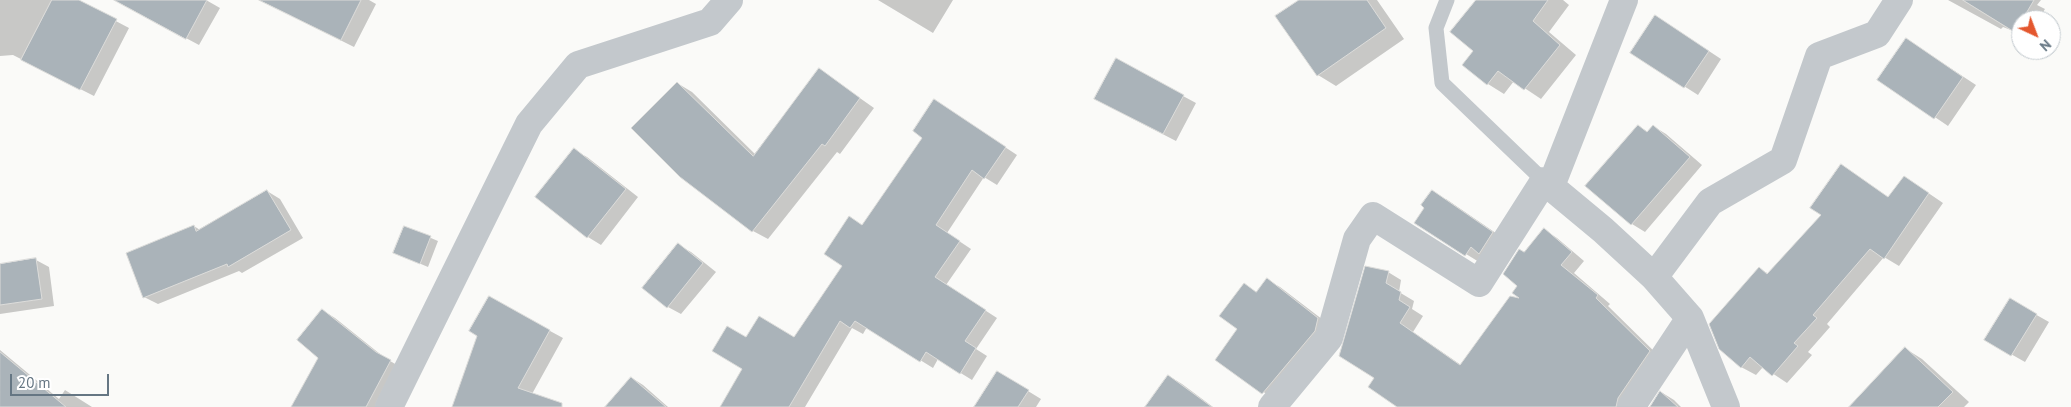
<!DOCTYPE html>
<style>
body{margin:0}
#map{position:relative;width:2071px;height:407px;overflow:hidden;background:#fafaf8;font-family:"PT Sans",sans-serif}
canvas{display:block}
.north{position:absolute;left:2011px;top:10px;width:50px;height:50px;box-sizing:border-box;background:#fff;border:1px solid #c1c8cd;border-radius:50%;rotate:137deg;font-size:14px;font-weight:700;line-height:20px;text-align:center;color:#657683}
.north::after{content:'';display:block;margin:auto;width:18px;height:22px;background:#e4572e;clip-path:polygon(50% 0,100% 100%,50% 72%,0 100%)}
.scale{position:absolute;left:10px;top:374px;width:99px;height:22px;box-sizing:border-box;border:2px solid #657683;border-top:0;padding-left:6px;font-size:15px;line-height:18px;white-space:nowrap;color:#657683;-webkit-text-stroke:4px #fff;paint-order:stroke}
</style>
<div id="map">
<canvas width="2071" height="407"></canvas>
<div class="north">N</div>
<div class="scale">20 m</div>
</div>
<script>
const g = document.querySelector('canvas').getContext('2d');
g.lineJoin = 'round';
function fill(path, color) { g.fillStyle = color; g.fill(path, 'evenodd'); }
function strokePath(path, color, width, dash) { g.strokeStyle = color; g.lineWidth = width; g.lineCap = dash ? 'butt' : 'round'; g.setLineDash(dash || []); g.stroke(path); }
const shadow = new Path2D(`
 M0 0H76L129 28 94 96 13 55 0 56Z
 M127 0H206L220 8 199 45 137 12Z
 M283 0H369L376 4 354 47 292 16Z
 M878 0H953L933 33Z
 M1301 0H1377L1404 39 1336 86 1318 75Z
 M1477 0H1563L1569 5 1549 32 1576 55 1541 99 1514 81 1504 94 1488 84Z
 M1948 0H2041L2037 5 2045 9 2038 20H2021V34L2003 27 2001 29Z
 M1668 24 1721 59 1698 95 1632 53Z
 M1906 39 1976 85 1948 126 1879 79Z
 M820 70 874 108 840 154 837 152 768 239 753 231 681 176 677 83 692 92 756 155Z
 M1183 96 1196 103 1176 141 1108 106Z
 M946 108 1017 155 997 185 984 177 947 233 971 249 946 285 997 318 976 349 987 356 972 380 938 359 933 368 867 327 863 334 852 328 805 407H722L744 368 746 339 795 338 843 266 863 226Z
 M1638 126 1648 132 1653 126 1666 134 1702 165 1645 232 1632 224 1587 186Z
 M574 150 587 157 638 197 601 245 588 237 537 197Z
 M1855 174 1889 198 1918 186 1943 203 1899 266 1884 257 1827 324 1830 327 1808 352 1812 355 1787 383 1763 367 1756 375 1741 367 1760 269 1769 274 1822 215Z
 M267 191 280 199 303 238 242 273 239 271 158 304 144 297 194 226 200 230Z
 M1446 199 1506 240 1479 262 1416 223Z
 M405 227 438 241 428 267 402 256Z
 M1544 230 1557 238 1584 261 1574 273 1610 304 1608 306 1662 359 1631 407H1399L1376 377 1341 355 1388 272 1401 280 1399 292 1414 301 1412 309 1423 316 1413 332 1461 365 1525 300 1519 286 1524 253Z
 M678 245 691 252 716 272 681 314 668 307Z
 M36 260 49 267 54 306 0 314V265Z
 M1267 280 1280 287 1331 326 1275 400 1217 359 1238 329 1244 285 1258 293Z
 M489 298 563 338 532 394 541 407H453L479 335Z
 M2010 300 2049 322 2025 362 1986 340Z
 M322 310 335 318 385 358 402 368 385 390 375 407H293L320 357Z
 M1906 349 1922 359 1969 402 1964 407H1851Z
 M0 350 59 399 65 390 92 407H0Z
 M997 372 1041 399 1036 407H976Z
 M1169 376 1182 384 1213 407H1146Z
 M632 378 643 385 668 407H607Z
 M1661 392 1674 400 1681 407H1651Z`);
const building = new Path2D(`
 M52 0H79L117 19 80 90 21 60Z
 M114 0H207L186 39Z
 M259 0H361L341 40Z
 M1299 0H1367L1386 28 1317 76 1275 16Z
 M1476 0H1548L1533 21 1560 45 1524 90 1498 71 1487 85 1462 65 1473 51 1450 32Z
 M1963 0H2034L2015 32Z
 M1655 15 1709 51 1684 88 1630 53Z
 M1906 38 1963 77 1934 119 1877 80Z
 M1116 58 1184 95 1163 134 1094 99Z
 M819 68 860 98 825 146 822 144 752 232 680 177 631 128 677 82 753 156Z
 M934 99 1006 147 984 179 972 170 936 225 960 241 935 277 986 310 965 341 976 348 960 374 926 352 920 362 855 321 850 328 840 321 789 407H720L742 369 712 351 727 326 746 337 759 316 794 337 842 266 824 254 849 216 862 225 922 138 913 131Z
 M1638 125 1647 132 1653 125 1690 157 1631 225 1585 186Z
 M574 148 626 189 587 238 535 197Z
 M1841 164 1888 197 1904 176 1929 193 1884 259 1870 249 1813 315 1817 318 1794 343 1798 346 1772 376 1750 357 1741 368 1719 349 1709 324 1759 267 1767 274 1821 215 1810 208Z
 M267 190 291 230 228 267 227 264 143 298 126 253 194 225 196 231Z
 M1432 190 1493 232 1479 254 1471 247 1465 256 1414 223 1424 208 1421 205Z
 M404 226 431 236 420 264 393 253Z
 M1544 228 1572 252 1561 265 1598 295 1596 298 1650 351 1618 398 1616 407H1397L1368 387 1374 378 1339 356 1365 266 1389 271 1386 283 1401 292 1399 300 1410 307 1400 323 1460 365 1510 296 1519 298 1512 293 1517 286 1503 274 1519 249 1524 252Z
 M678 243 703 263 667 308 642 288Z
 M36 258 42 299 0 305V264Z
 M1267 278 1318 318 1315 331 1262 394 1215 360 1237 329 1219 316 1244 283 1256 292Z
 M489 296 550 330 518 388 562 403V407H452L477 336 469 331Z
 M2010 298 2037 314 2011 356 1984 340Z
 M322 309 376 352 391 360 366 407H291L318 358 297 340Z
 M1905 347 1953 392 1938 407H1849Z
 M0 352 66 407H0Z
 M997 371 1029 390 1018 407H974Z
 M1168 375 1212 407H1145Z
 M631 377 666 407H605Z
 M1660 391 1678 407H1650Z`);
const lane = new Path2D(`
 M1447 0 1436 28 1442 83 1544 181`);
const street = new Path2D(`
 M1551 186 1624 0
 M1654 277 1710 202 1783 160 1819 56 1877 34 1899 0
 M389 407 529 124 578 65 710 22 729 0
 M1272 407 1329 338 1357 239 1373 216 1479 283 1544 181 1603 230 1654 277 1690 318 1726 407
 M1631 407 1690 318`);
fill(shadow, '#0003');
fill(building, '#aab3b9');
strokePath(building, '#dcdcda', 1);
strokePath(lane, '#c3c8cc', 15);
strokePath(street, '#c3c8cc', 28);
</script>
